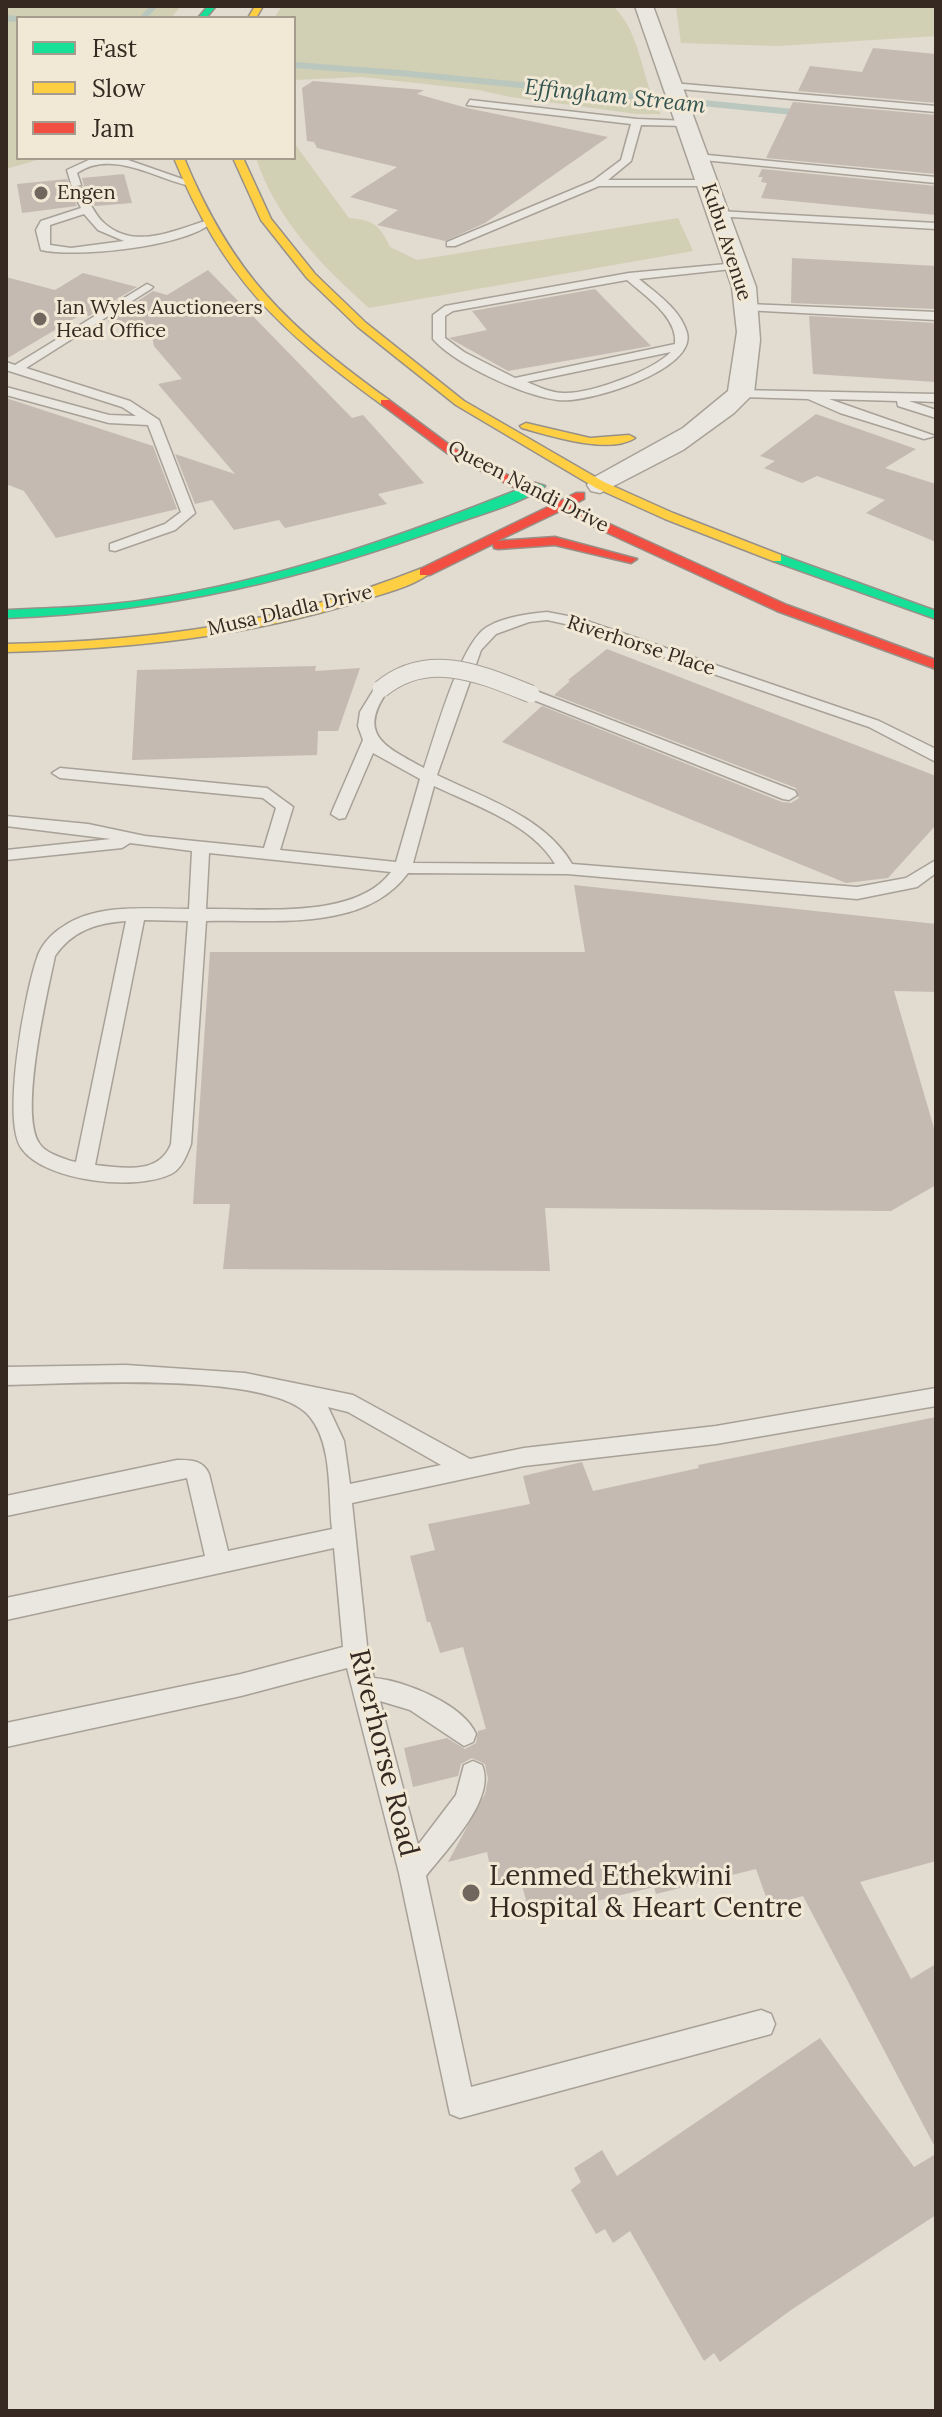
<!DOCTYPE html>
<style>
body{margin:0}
#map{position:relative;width:942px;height:2417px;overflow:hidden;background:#e1dbd0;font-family:Lora,serif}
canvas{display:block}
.frame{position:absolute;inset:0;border:8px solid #352921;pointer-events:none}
.legend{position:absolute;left:16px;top:16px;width:280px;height:144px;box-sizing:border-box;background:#f1e8d6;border:2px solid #a69c8e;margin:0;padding:10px 14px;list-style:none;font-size:24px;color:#352921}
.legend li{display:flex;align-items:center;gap:16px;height:40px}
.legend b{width:40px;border:2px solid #a69c8e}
</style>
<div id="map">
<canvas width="942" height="2417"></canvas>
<div class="frame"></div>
<ul class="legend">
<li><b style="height:10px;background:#16e098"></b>Fast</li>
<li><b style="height:10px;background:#ffcf43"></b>Slow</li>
<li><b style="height:10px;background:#f24e42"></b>Jam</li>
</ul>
</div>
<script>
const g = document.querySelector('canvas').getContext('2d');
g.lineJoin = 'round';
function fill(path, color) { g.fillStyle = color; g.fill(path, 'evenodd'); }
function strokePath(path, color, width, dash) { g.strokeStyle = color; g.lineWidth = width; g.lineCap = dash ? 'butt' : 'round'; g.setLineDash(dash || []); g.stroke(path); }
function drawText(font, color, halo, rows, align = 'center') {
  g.font = font + ' Lora,serif'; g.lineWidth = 6; g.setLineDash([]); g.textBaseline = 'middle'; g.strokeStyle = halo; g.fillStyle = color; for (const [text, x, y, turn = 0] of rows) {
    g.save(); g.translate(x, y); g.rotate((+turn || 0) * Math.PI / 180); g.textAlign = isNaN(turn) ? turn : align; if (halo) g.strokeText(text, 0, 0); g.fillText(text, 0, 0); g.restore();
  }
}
const green = new Path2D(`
 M6 6H181L171 18H18V158H44L6 169Z
 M282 6H613C643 35 640 80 661 114H637L510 97 479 90 362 77 294 80V18H274Z
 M682 6H936V36L778 46 681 43 676 8Z
 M294 143 349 218C373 220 380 225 390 247L417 260 678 218 693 251 369 308C322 266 276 219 256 158H294Z`);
const stream = new Path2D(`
 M6 18 18 19
 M143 18 154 6
 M294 65 400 73 803 113`);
const building = new Path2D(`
 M873 48 936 54V103L798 91 810 66 862 72Z
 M313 81 424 90 417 94 467 108 608 137 485 223 445 241 377 225 398 210 350 197 397 167 317 148 314 142 307 141 302 88Z
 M793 102 936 115V174L766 158Z
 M762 169 936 186V215L761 198 767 183 761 182 763 177H758Z
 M124 174 132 203 95 206 87 195 79 192 73 197 77 206 22 213 17 184 67 179 73 190 84 186 82 178Z
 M792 258 936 266V309L791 303Z
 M208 270 352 418 363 415 424 483 378 494 387 504 285 528 279 520 234 530 212 500 195 504 175 454 235 474 158 384 182 379 154 346 151 333 107 321 153 291 167 295Z
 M83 273 137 287 89 316 82 314 6 359V277L55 290Z
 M595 289 651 346 508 371 449 338 487 330 472 311Z
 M809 316 936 323V382L813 374Z
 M6 398 153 446 177 509 56 538 24 491 6 484Z
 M816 414 916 449 885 468 936 484V542L866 513 885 500 817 476 802 483 764 468 775 461 760 456Z
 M607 649 936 776V825L888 878 846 883 502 742 542 706 782 802 791 803 799 798 796 788 554 695 570 681 568 680Z
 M316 666 315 671 360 668 338 731H318L317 755 132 760 137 670Z
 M574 885 936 924V992L894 991 936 1135V1185L891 1211 545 1208 550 1271 223 1269 230 1204H193L210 952H585Z
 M936 1417V1861L860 1882 911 1979 936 1964V2149L803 1896 769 1905 756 1869 656 1894 654 1887 531 1917 520 1879 494 1887 487 1852 448 1862 485 1794 488 1779 485 1764 472 1758 461 1764 458 1776 413 1787 404 1748 447 1738 465 1749 476 1743 478 1731 486 1729 463 1647 440 1653 430 1622H427L410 1556 435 1550 428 1524 530 1504 523 1476 582 1462 593 1491 699 1468 698 1465Z
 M820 2038 914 2167 936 2154V2215L791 2310 720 2362 714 2353 704 2361 630 2231 613 2243 605 2229 596 2234 571 2190 581 2182 574 2168 602 2150 617 2176Z`);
const lane = new Path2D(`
 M672 83 936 106V112L669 88Z
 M470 100 637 119 690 121 691 123 686 126 641 125 631 161 608 180H707L712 183 707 186H599L455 246H447V242L593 181 621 160 631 124 467 105Z
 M697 154 936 177V183L693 159 692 157Z
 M93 158 128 160 191 182 186 185C151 176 111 150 77 173L81 185 72 187 67 170Z
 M81 195C91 200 94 215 104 223 134 250 173 231 205 221L210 224C182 247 77 258 41 250L36 230 41 221 81 208 76 198ZM84 214 98 230 124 241 71 248 50 245V225Z
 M718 211 936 223V229L714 216V212Z
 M737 263 743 266 741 268 639 279C656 293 681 310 687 333 697 370 587 404 558 400 524 396 456 365 433 339V315L445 306 629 273ZM627 280C645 296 678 317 675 344L515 378 464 352 445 338V316L453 311ZM671 352C652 371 591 394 564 393 551 393 539 387 527 382Z
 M147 284 153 287 151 289 26 368 130 401 159 420 195 513 175 530 115 551 110 550V544L165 524 181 512 148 425 109 423 6 395V387L109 415 136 416 122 407 6 370V362L15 365Z
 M748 304 936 312V320L744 310V306Z
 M737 390 936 394V402L909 401 936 410V418L898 406 897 401 829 399 935 436 924 439 840 413 808 399 741 397 735 393Z
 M547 612 578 618 879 721 936 749V762L869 727 570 625 547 620 529 622 496 634 481 650 437 775C484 798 545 817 572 864L857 887 906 878 936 860V873L917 887 857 899 567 874 408 873C364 933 271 919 206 921L191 1144C187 1154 182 1169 171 1174 137 1191 46 1182 22 1149 1 1121 25 993 37 958 41 945 52 933 64 926 98 903 149 909 189 909L192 851 130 843 122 848 6 860V850L111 839 6 826V816L88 824 145 836 264 848 276 808 263 798 60 778 52 773 60 768 267 788 293 807 280 850 396 862 420 779 373 753 345 818 339 819 331 814 363 740 358 726 360 712 376 686H386L389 689C355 735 386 747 424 768 435 736 460 643 487 627 504 617 527 614 547 612ZM434 786C474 805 532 824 555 864L413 863ZM209 853 391 872C356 920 259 908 206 909ZM144 920 188 921 171 1144C159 1175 123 1168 95 1165ZM126 921 76 1162 71 1161C60 1157 45 1153 39 1143 19 1112 47 994 55 956 72 931 96 923 126 921Z
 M531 689 795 791 797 795 789 800 783 799 526 697V691Z
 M126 1365 245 1373 353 1395 470 1459 524 1448 716 1426 936 1388V1406L716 1444 524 1466 352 1503 368 1655 374 1678C405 1681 463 1704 476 1734L473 1742 464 1746 410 1710 380 1701 418 1845 456 1795 464 1765 473 1761 482 1765C497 1799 446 1850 426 1876L471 2087 761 2010 771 2014 775 2024 771 2034 460 2118 450 2114 399 1873 347 1668 241 1696 6 1747V1723L241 1674 343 1647 334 1548 6 1620V1598L205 1556 187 1478 6 1516V1496L177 1460C191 1460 203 1460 209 1474L228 1551 332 1529C328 1495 333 1445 310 1417 274 1370 66 1384 6 1385V1367ZM328 1407 348 1412 441 1465 350 1484 344 1441Z`);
const street = new Path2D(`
 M635 6H653L756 287 760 340 754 393 734 413 683 450 600 493 591 491 587 485 591 479 683 428 728 391 737 332 732 287Z`);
const fast = new Path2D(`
 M208 6H216L206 18H198Z
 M535 483 545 486C525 502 481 514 456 523 305 579 167 612 6 618V610C53 608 99 607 145 600 281 580 408 534 535 483Z
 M773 555H781L936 611V619L773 561Z`);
const slow = new Path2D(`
 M255 6H263L256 18H248Z
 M174 158H184C233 276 287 326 389 400V404H381C278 329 223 278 174 158Z
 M233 158H243L271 219 315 274 366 323 464 401 604 482 673 513 781 555V561H773L665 519 596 488 456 405 358 327 307 278 261 220Z
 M526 423 590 438 629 435 635 438C609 455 551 436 522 428L520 426Z
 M420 569 431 572C415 586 384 593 364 600 247 637 128 649 6 652V644C155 641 281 624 420 569Z`);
const jam = new Path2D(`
 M381 400H389L455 449 560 501 576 493H584V499L570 506 787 605 936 660V669L777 611 560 511 497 541 555 537 637 559 631 563 555 545 498 549 494 548 493 544 430 575H420V569L550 506 447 453 381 404Z`);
const laneBridge = new Path2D(`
 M381 689C428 650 481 674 531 694`);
const markers = [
 [41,193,8,"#71675e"],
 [40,319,8,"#71675e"],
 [471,1893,10,"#71675e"]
];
const farPoinames = [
 ["Engen",57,193],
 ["Ian Wyles Auctioneers",56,308],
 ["Head Office",56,331]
];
const farStreetnames = [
 ["Kubu Avenue",726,242,72],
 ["Queen Nandi Drive",528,487,27],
 ["Musa Dladla Drive",290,611,-13],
 ["Riverhorse Place",641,646,18]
];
const farWaternames = [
 ["Effingham Stream",615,97,6]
];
const nearStreetnames = [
 ["Riverhorse Road",383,1753,76]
];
const nearPoinames = [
 ["Lenmed Ethekwini",489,1877],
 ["Hospital & Heart Centre",489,1909]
];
fill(green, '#d1cfb4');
strokePath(stream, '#b9c7be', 6);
fill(building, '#c5bab1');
strokePath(lane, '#a7a198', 3);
strokePath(street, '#a7a198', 3);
strokePath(fast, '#979088', 3);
strokePath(slow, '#979088', 3);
strokePath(jam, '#979088', 3);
fill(lane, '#eae7e0');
fill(street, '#eae7e0');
fill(fast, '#16e098');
fill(slow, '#ffcf43');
fill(jam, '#f24e42');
strokePath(laneBridge, '#a7a198', 19, []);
strokePath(laneBridge, '#eae7e0', 17);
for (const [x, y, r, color] of markers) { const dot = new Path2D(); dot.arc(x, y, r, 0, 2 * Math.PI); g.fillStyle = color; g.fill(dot); strokePath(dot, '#f1e8d6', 3); }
drawText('20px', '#352921', '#f1e8d6', farPoinames, 'left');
drawText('20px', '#352921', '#f1e8d6', farStreetnames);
drawText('italic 22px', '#32534f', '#f1e8d6', farWaternames);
drawText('28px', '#352921', '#f1e8d6', nearStreetnames);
drawText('28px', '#352921', '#f1e8d6', nearPoinames, 'left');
</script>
